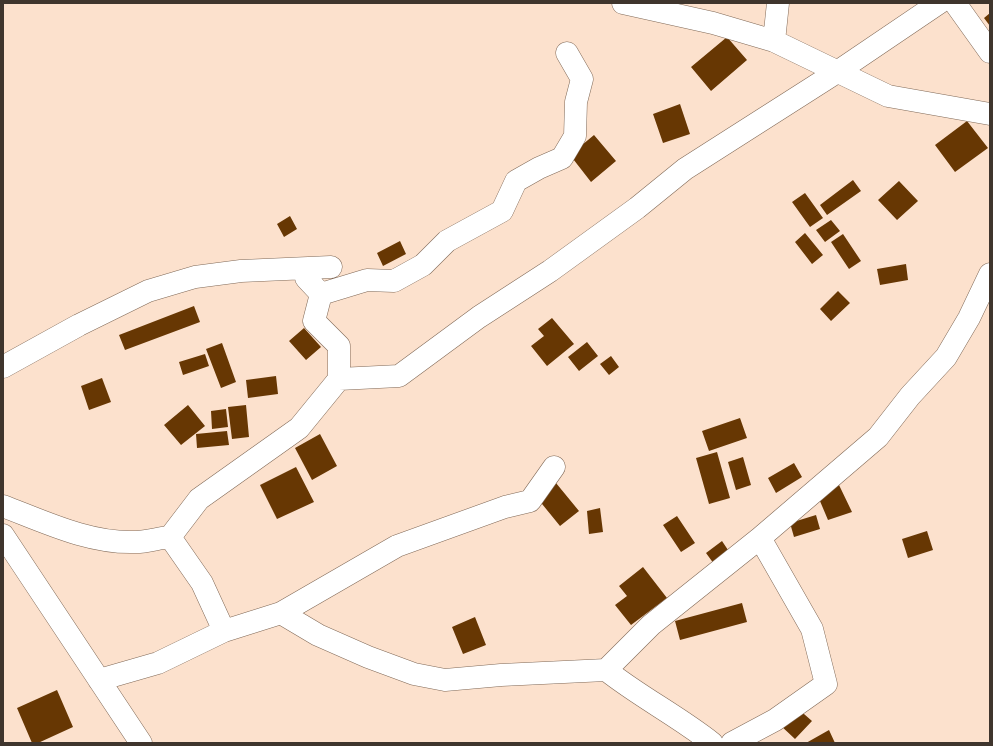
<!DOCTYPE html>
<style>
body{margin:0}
#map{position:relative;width:993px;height:746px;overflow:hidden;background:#fce1cd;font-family:"Public Sans",sans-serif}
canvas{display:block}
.frame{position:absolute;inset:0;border:4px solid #3f352d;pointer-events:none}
</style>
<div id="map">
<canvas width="993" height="746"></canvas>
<div class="frame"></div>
</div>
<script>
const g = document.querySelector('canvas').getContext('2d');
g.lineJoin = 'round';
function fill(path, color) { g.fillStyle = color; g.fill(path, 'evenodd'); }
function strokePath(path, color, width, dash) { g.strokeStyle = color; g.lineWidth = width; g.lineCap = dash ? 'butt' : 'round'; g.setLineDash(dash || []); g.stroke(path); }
const building = new Path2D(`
 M990 13V26L984 18Z
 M727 37 747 60 711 91 691 67Z
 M680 104 690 134 663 143 653 114Z
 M967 121 988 148 955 172 935 145Z
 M594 135 616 161 591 182 570 155Z
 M853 180 861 191 827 215 820 205Z
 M899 181 918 201 897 220 878 200Z
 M805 193 823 218 810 227 792 202Z
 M290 216 297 229 284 237 277 224Z
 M831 220 840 231 825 242 816 230Z
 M805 233 823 255 812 264 795 242Z
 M843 234 861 261 849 269 831 242Z
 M400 241 406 254 383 266 377 253Z
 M906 264 908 280 880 285 877 269Z
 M838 291 850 303 831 321 820 309Z
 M194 306 200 322 125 350 119 335Z
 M552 318 574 344 547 366 531 346 544 336 538 329Z
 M304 328 321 347 306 360 289 341Z
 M587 342 598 356 579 371 568 357Z
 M222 343 236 382 221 388 206 349Z
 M205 354 209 366 183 375 179 362Z
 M611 356 619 367 609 375 600 364Z
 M276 376 278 394 248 398 246 380Z
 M102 378 111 402 89 410 81 386Z
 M188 405 205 426 181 445 164 425Z
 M246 405 249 437 232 439 228 407Z
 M226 409 228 427 212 429 211 411Z
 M740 418 747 438 709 451 702 431Z
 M227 431 229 445 197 448 196 434Z
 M320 434 337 466 312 480 295 448Z
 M717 452 730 498 709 504 696 458Z
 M743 457 751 485 736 490 728 462Z
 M794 463 802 477 776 493 768 478Z
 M296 467 314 502 277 519 260 485Z
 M556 483 579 511 560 526 538 499Z
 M839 485 852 512 828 520 817 494Z
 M600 508 603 532 589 534 587 511Z
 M816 515 820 529 794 537 790 523Z
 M677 516 695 543 681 552 663 525Z
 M927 531 933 550 908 558 902 539Z
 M722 541 730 553 714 564 706 553Z
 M643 567 667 598 631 625 615 605 627 596 619 586Z
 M742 603 747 622 680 640 675 621Z
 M475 617 486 645 463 654 452 627Z
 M57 690 73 727 38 743H32L17 708Z
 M796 707 812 721 795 739 779 724Z
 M829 730 835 743H806Z`);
const minor = new Path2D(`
 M623 3 713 23 774 41 888 96 990 114
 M955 3 990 52
 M774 41 778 3
 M321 294 367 280 394 281 423 265 447 241 502 211 516 181 539 168 562 158 575 136 576 102 582 79 567 53
 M3 367 79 325 148 291 195 277 241 271 331 267
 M339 379 399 376 479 317 550 271 637 208 685 169 837 72 939 3
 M3 506C45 522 90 544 136 542 147 542 159 538 170 537L202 583 224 631 281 613 318 635 368 657 414 674 445 680 501 675 606 670 651 625 760 538 878 437 910 396 946 357 969 318 990 274
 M3 535 141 743
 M170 537 199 499 299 428 339 379V346L314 321 321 294 306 278
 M281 613 397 546 505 507 530 501 554 467
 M606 670C640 697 678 716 712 743
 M99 680 158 663 224 631
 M732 743 775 720 826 684 812 629 760 538`);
fill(building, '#673703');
strokePath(minor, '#806957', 23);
strokePath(minor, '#fff', 22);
</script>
